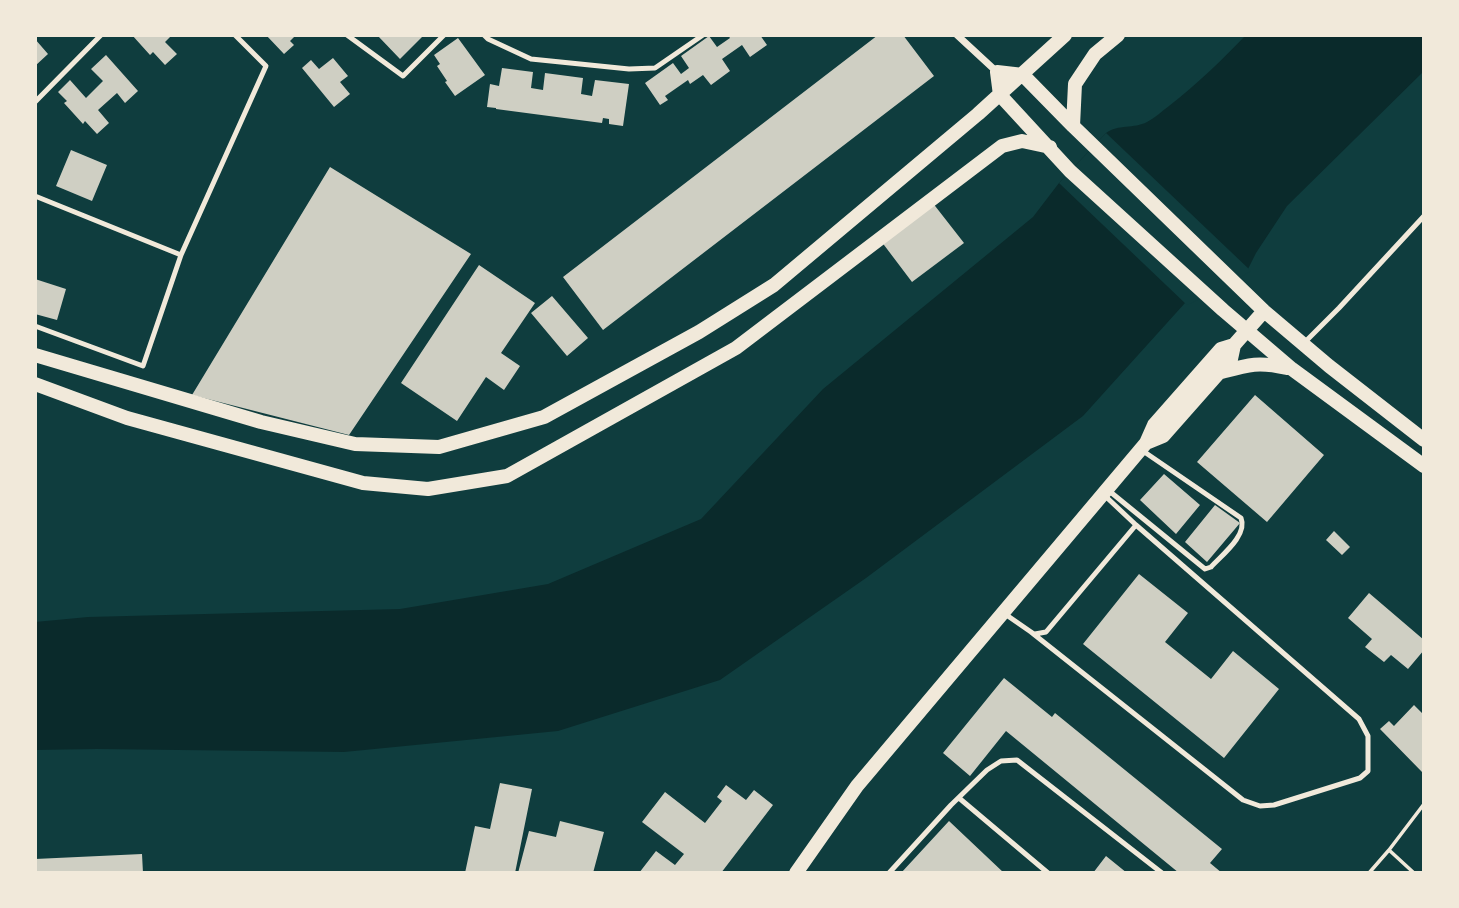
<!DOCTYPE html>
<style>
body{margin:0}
#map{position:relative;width:1459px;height:908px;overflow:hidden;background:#0f3d3e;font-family:Figtree,sans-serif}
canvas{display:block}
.frame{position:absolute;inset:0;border:37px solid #f1e9da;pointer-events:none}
</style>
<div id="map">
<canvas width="1459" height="908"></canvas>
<div class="frame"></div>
</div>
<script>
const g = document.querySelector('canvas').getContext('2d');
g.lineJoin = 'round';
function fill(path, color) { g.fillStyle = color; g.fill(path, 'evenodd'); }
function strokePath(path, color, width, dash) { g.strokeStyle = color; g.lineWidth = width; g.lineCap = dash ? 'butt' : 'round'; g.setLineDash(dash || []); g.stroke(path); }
const water = new Path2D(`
 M1246 35H1424V71L1287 206 1256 253 1248 269 1215 288 1185 303 1083 416 866 578 720 680 558 731 344 752 97 749 35 750V622L88 617 400 609 548 584 701 519 823 389 1033 217 1059 183 1106 133C1118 124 1134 129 1147 122 1155 118 1162 111 1169 106 1197 84 1222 60 1246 35Z`);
const pier = new Path2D(`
 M1106 133 1251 271 1217 291 1187 305 1059 183Z`);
const building = new Path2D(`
 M132 35H172L165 42 177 54 165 65 153 52 150 55Z
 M266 35H296L290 41 294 45 284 54Z
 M379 35H424L400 59 378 36Z
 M728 35H760L767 45 750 57 742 45 722 59 730 71 711 85 703 75 690 84 688 80 665 96 668 100 660 105 645 83 673 63 681 74 689 68 681 56 709 36 717 47 730 38Z
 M878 35H903L934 76 603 330 563 277Z
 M458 38 485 75 455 96 445 82 447 81 437 66 440 64 434 55Z
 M35 39 48 54 35 66Z
 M106 55 138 91 125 103 117 93 98 110 109 123 97 134 85 121 83 124 64 103 67 101 58 92 70 80 86 98 103 81 91 69Z
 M333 58 348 76 340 82 350 94 334 107 302 68 311 60 319 69Z
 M502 68 533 72 531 88 543 90 545 73 583 78 581 94 592 96 595 80 629 84 623 126 609 124V119L603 118 602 123 496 109V108L487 107 490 84 499 86Z
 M71 150 107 165 92 201 56 186Z
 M330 167 471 254 349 435 192 395Z
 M932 202 964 243 912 282 881 241Z
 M479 265 535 303 501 353 520 366 504 390 486 377 457 421 401 383Z
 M35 279 66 289 57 320 35 314Z
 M552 296 588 338 567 356 531 313Z
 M1255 395 1324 455 1267 522 1197 462Z
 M1164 474 1200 505 1176 534 1140 500Z
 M1215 505 1240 523 1207 562 1185 542Z
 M1334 531 1350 547 1342 555 1326 540Z
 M1139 574 1188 613 1165 642 1211 679 1233 651 1279 689 1224 758 1083 644Z
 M1369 593 1424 640V650L1408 669 1391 655 1384 662 1365 647 1372 639 1348 618Z
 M1004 678 1052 717 1055 713 1222 849 1210 863 1222 873H1179L1006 731 970 776 943 753Z
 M1414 705 1424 715V770L1422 772 1380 729 1389 721 1394 726Z
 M500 783 532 789 515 873H465L475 826 490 829Z
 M726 785 746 800 754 790 773 805 721 873H639L656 851 675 865 684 854 642 822 665 792 705 823 722 801 717 797Z
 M560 821 604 832 593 873H518L529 831 556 837Z
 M949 821 1004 873H901Z
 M142 854 143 873H35V859Z
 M1106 856 1127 873H1093Z`);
const path = new Path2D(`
 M1369 873 1389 850
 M1414 873 1389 850 1424 804`);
const service = new Path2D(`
 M347 35 403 76 444 35
 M484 35 488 39 531 59 629 69 655 68 703 35
 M35 102 101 35
 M35 196 181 255
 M35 326 143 366 181 255 266 66 235 35
 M1305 342 1339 308 1424 216
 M1108 490 1205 569 1211 567C1222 555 1248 535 1241 518L1143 451
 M1005 614 1031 632 1243 800 1260 806 1274 805 1360 778 1368 771V736L1359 719 1136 525
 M1035 634 1046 632 1136 525 1103 494
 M959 798 1048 873
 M889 873 951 805 987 770 1001 761 1017 760 1162 873`);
const minor = new Path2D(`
 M957 35 997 72`);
const secondary = new Path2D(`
 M1118 35 1095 54 1075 84 1073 126 1264 311 1329 366 1424 440
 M1073 126 1023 75 997 72 1000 95 1070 171 1223 310 1292 369 1424 466
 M35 355 261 422 355 444 439 447 544 417 699 332 774 285 978 114 1065 35
 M1218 373C1247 365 1257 361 1287 368
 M35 384 127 418 363 483 428 489 507 476 736 348 1002 146 1022 141 1050 147
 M1146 443 1163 436 1231 359 1234 345 1264 311
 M796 873 857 786 1146 443 1154 425 1221 349 1234 345`);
fill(water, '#0a2a2b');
fill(pier, '#0f3d3e');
fill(building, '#cfcfc3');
strokePath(path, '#f1e9da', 3.5);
strokePath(service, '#f1e9da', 5);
strokePath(minor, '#f1e9da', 7);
strokePath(secondary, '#f1e9da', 14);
</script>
